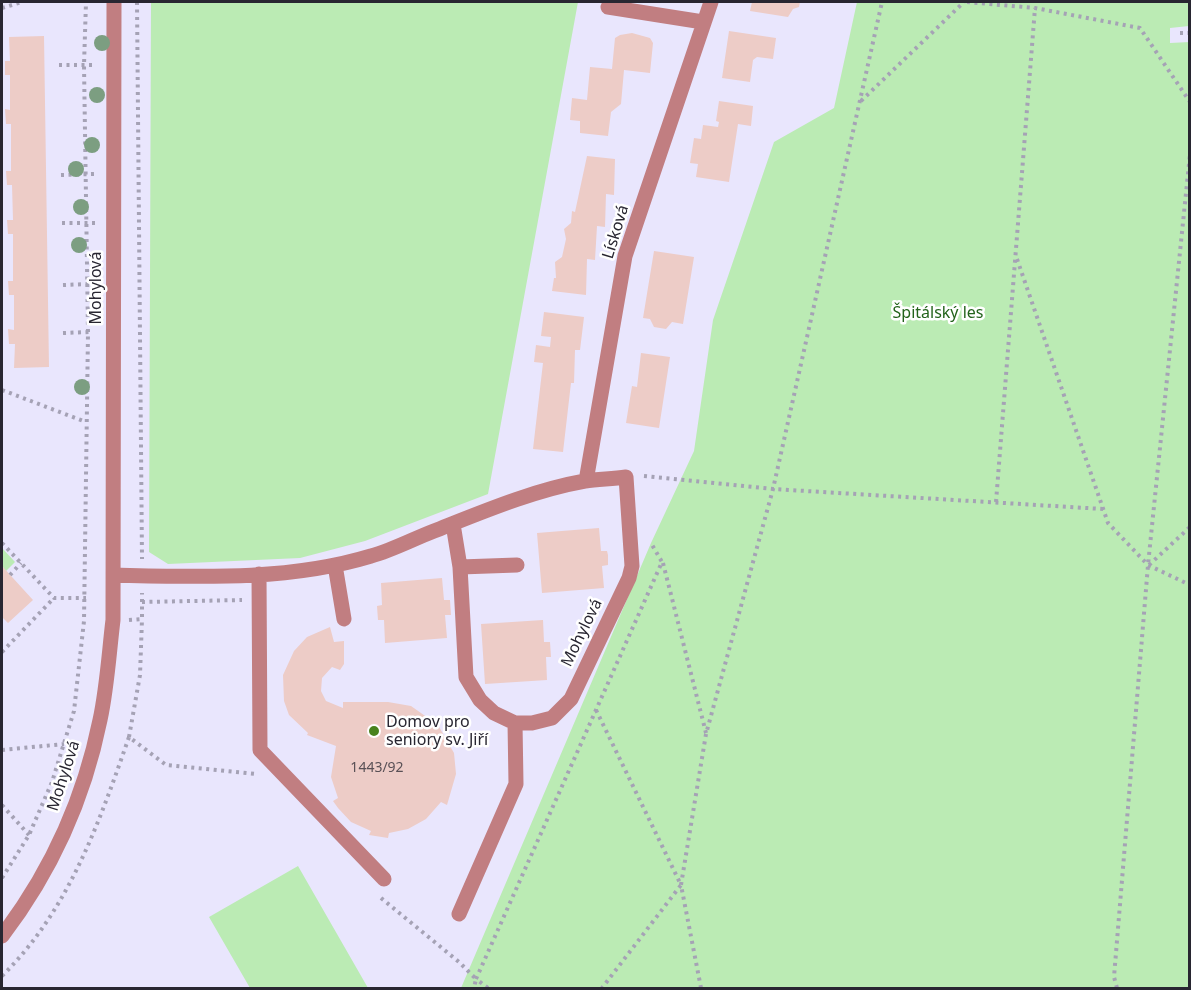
<!DOCTYPE html>
<meta charset="utf-8">
<style>
body{margin:0}
#map{position:relative;width:1191px;height:990px;overflow:hidden;background:#e9e6fd;font-family:"Noto Sans",sans-serif}
canvas{display:block}
.frame{position:absolute;inset:0;border:3px solid #282631;pointer-events:none}
</style>
<div id="map">
<canvas width="1191" height="990"></canvas>
<div class="frame"></div>
</div>
<script>
const g = document.querySelector('canvas').getContext('2d');
g.lineJoin = 'round';
function fill(path, color) { g.fillStyle = color; g.fill(path, 'evenodd'); }
function strokePath(path, color, width, dash) { g.strokeStyle = color; g.lineWidth = width; g.lineCap = dash ? 'butt' : 'round'; g.setLineDash(dash || []); g.stroke(path); }
function drawText(font, color, halo, rows, align = 'center') {
  g.font = font + ' "Noto Sans",sans-serif'; g.lineWidth = 5; g.setLineDash([]); g.textBaseline = 'middle'; g.strokeStyle = halo; g.fillStyle = color; for (const [text, x, y, turn = 0] of rows) {
    g.save(); g.translate(x, y); g.rotate((+turn || 0) * Math.PI / 180); g.textAlign = isNaN(turn) ? turn : align; if (halo) g.strokeText(text, 0, 0); g.fillText(text, 0, 0); g.restore();
  }
}
const green = new Path2D(`
 M151 2H578L488 494 365 541 300 558 168 564 149 552Z
 M857 2H1189V26L1170 28V43L1190 42 1189 988H461L651 543 694 451 713 320 774 142 834 108Z
 M2 548 15 562 6 571 2 566Z
 M298 866 368 988H250L209 917Z`);
const building = new Path2D(`
 M752 2H800L799 7 793 9 788 17 750 11Z
 M729 31 776 38 773 59 757 57 753 60 750 82 722 78Z
 M632 33 650 38 653 43 650 73 624 70 621 104 611 112 608 136 580 133V121L570 120 572 98 587 100 590 67 612 69 615 38 620 35Z
 M44 36 49 367 14 368 15 344H9L8 329 14 330V295H9L8 281H13V234H8L7 220H13L12 185H7L6 171H11V124H6L5 109 10 110V75H5V61H10L9 37Z
 M719 101 753 106 751 126 738 124 729 182 696 177 698 164 690 163 694 138 701 139 703 125 718 127 719 122 716 121Z
 M587 156 615 159 614 195 606 194 605 227 597 226 595 260 587 259 586 295 552 291 554 278H556L555 262 562 257 566 239 564 229 571 223 572 211 575 212Z
 M654 251 694 257 683 324 672 322 666 329 654 327 650 319 643 318Z
 M544 312 584 317 580 350H575L574 383H571L563 452 533 449 543 363 534 362 536 345 550 347 551 337 541 336Z
 M641 353 670 357 659 428 626 423 632 386 637 387Z
 M599 528 601 551H607L608 555V565L602 566 604 588 542 593 537 533Z
 M2 566 33 600 8 623 2 617Z
 M442 578 444 600H450L451 615H445L447 638 385 643 384 620H378L377 606 382 605 381 583Z
 M543 620 544 642H550L551 657H546L547 680 485 684 481 624Z
 M330 627 334 642 344 641V664L340 670 332 667 322 678 321 691 326 701 343 708V702H388L411 706 438 725 454 753 456 774 447 805 441 802 426 819 408 829 389 833 388 838 369 835 371 831 351 822 338 808 333 801 338 798 331 777 336 746 307 735 308 733 289 715 284 701 283 675 294 651 307 637Z`);
const path = new Path2D(`
 M137 2 142 559
 M967 2 1035 8 1140 28 1190 102
 M2 8 22 2
 M1180 33H1190
 M59 65H95
 M861 101 964 2
 M61 175 95 174
 M62 223H95
 M1017 259 1108 523 1148 565 1190 585
 M63 285 89 284
 M63 333 89 332
 M2 390 86 422
 M644 476 773 489 1103 509
 M996 502 1035 8
 M2 543 54 598H86
 M663 563 706 733
 M1149 565 1190 527
 M10 575 21 563
 M142 602V593
 M129 620 142 619V602L242 600
 M2 652 54 598
 M596 710 681 885 602 988
 M129 737 140 675 142 619
 M2 750 64 744
 M2 805 29 835
 M2 878 29 835 52 782 74 711 84 621 88 332 84 65 86 2
 M381 898 459 962 476 979 474 988
 M2 976C69 910 99 823 129 737L166 765 256 774
 M488 988 476 979 662 562 651 543
 M701 988 681 885 706 734 773 489 882 2
 M1117 988 1114 977 1148 565 1190 154`);
const minor = new Path2D(`
 M608 7 703 22
 M586 481 625 256 711 2
 M335 565 344 619
 M460 567 517 565
 M259 574 260 750 384 879
 M114 575C199 577 289 581 371 556 393 550 413 539 434 531 482 512 534 490 585 481 598 479 612 479 626 477L632 566 629 578 571 699 552 718 532 723H515L494 713 480 700 466 677 460 567 453 524
 M459 914 516 784 515 723
 M2 936C50 873 84 799 100 720 107 688 109 653 113 620L114 2`);
const trees = [
 [102,43],
 [97,95],
 [92,145],
 [76,169],
 [81,207],
 [79,245],
 [82,387]
];
const markers = [
 [374,731,6,"#48821e"]
];
const numberNames = [
 ["1443/92",377,768]
];
const streetNames = [
 ["Lísková",616,232,-73],
 ["Mohylová",96,288,-90],
 ["Mohylová",582,633,-64],
 ["Mohylová",64,776,-72]
];
const parkNames = [
 ["Špitálský les",938,313]
];
const poiNames = [
 ["Domov pro",386,722],
 ["seniory sv. Jiří",386,740]
];
fill(green, '#bbebb4');
fill(building, '#edccc7');
strokePath(path, '#a5a2b5', 4, [3, 4.5]);
strokePath(minor, '#c17e81', 15);
g.fillStyle = '#7c9e81';
for (const [x, y] of trees) { g.beginPath(); g.arc(x, y, 8, 0, 2 * Math.PI); g.fill(); }
for (const [x, y, r, color] of markers) { const dot = new Path2D(); dot.arc(x, y, r, 0, 2 * Math.PI); g.fillStyle = color; g.fill(dot); strokePath(dot, '#fff', 2); }
drawText('14px', '#595056', null, numberNames);
drawText('16px', '#282631', '#fff', streetNames);
drawText('16px', '#23631b', '#fff', parkNames);
drawText('16px', '#282631', '#fff', poiNames, 'left');
</script>
